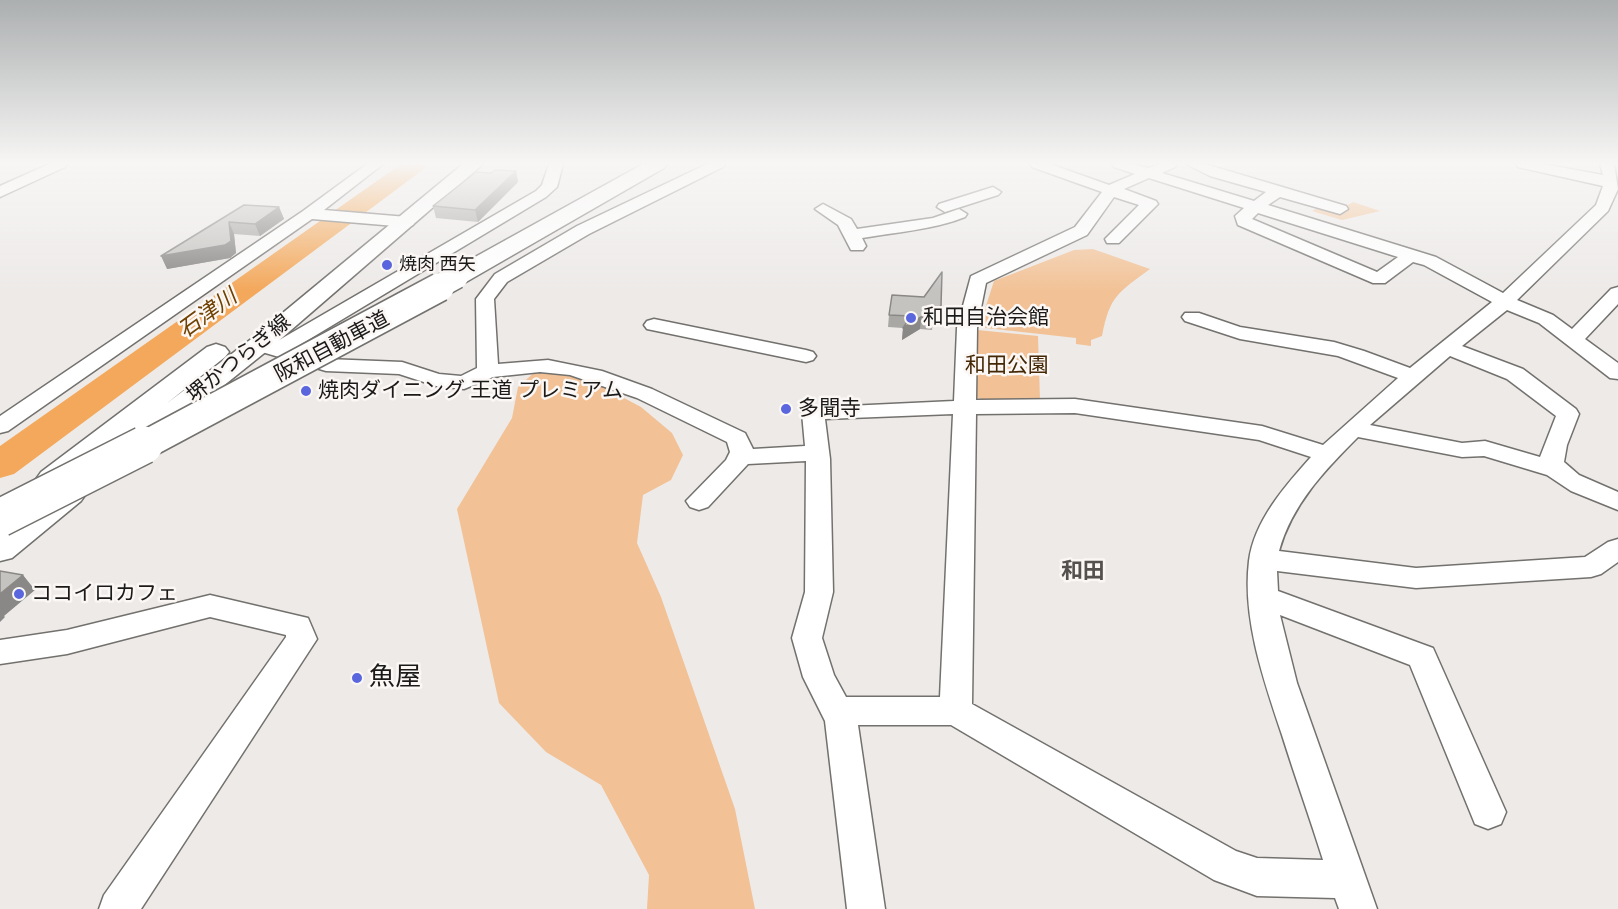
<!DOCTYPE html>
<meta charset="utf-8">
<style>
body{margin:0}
canvas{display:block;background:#edeae8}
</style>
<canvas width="1618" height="909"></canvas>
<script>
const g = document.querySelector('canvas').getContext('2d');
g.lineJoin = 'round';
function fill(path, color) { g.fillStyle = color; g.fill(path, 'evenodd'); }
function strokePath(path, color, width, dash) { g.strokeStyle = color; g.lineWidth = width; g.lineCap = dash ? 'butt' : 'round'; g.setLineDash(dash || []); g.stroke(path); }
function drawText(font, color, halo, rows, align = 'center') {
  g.font = font + ' "Noto Sans","Noto Sans JP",sans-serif'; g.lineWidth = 5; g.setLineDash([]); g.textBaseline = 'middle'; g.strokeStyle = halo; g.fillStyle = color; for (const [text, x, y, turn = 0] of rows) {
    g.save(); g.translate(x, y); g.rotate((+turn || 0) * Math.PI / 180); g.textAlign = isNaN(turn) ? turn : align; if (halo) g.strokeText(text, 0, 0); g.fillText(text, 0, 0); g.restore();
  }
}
const green = new Path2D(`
 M1353 202 1380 211 1342 220 1312 211 1321 206 1338 211Z
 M1093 249 1150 269C1118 293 1110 295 1102 336L1091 340V346L1076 344V338L977 327V320L982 318 994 281 1074 250Z
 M977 330 1038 336 1040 400 986 402 975 396Z
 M538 369 590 380 641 407 672 433 683 455 671 480 643 495 637 543 661 597 735 809 755 909H647L649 875 601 785 546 752 499 703 457 509 512 418 518 387Z`);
const river = new Path2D(`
 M401 164H428L424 169 14 474 0 478V446Z`);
const minor = new Path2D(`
 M49 164H67L65 167 0 197V186Z
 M367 164H383L324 210 407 217 413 219 415 222 413 225 407 227 312 219 8 431 0 433V416L303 211Z
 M549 164H563L557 187 546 197 293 349 327 359 402 362 439 374 461 376 477 368 476 299 495 274 577 226 707 164H725L723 167 589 234 507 282 494 299 498 364 548 360 602 371 652 389 745 433 753 449 805 446 802 413 805 408 954 401 957 328 971 276 1075 227 1102 192 1032 167 1030 164H1050L1109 185 1135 174 1114 167 1112 164H1133L1148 168 1159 164H1177L1175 167 1162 173 1254 201 1266 192 1210 176 1186 164H1205L1346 206 1348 209 1340 214 1280 197 1268 205 1436 257 1503 293 1596 205 1603 186 1518 167 1516 164H1543L1603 175 1600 164H1614L1618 189 1608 211 1517 300 1553 315 1572 329 1611 289 1618 287V304L1585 339 1618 363V379L1610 378 1539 323 1507 310 1462 346 1523 369 1576 409 1579 414 1567 445 1564 462 1579 475 1618 492V510L1571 491 1547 475 1484 456 1462 457 1358 437C1325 470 1292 504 1279 551L1416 568 1585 557 1608 542 1618 539V562L1601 574 1591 577 1416 588 1277 571 1278 591 1433 648 1506 812 1501 824 1488 829 1475 824 1410 665 1280 615 1297 683 1377 909H1339L1335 898 1257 896 1214 880 951 725H858L885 909H847L825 721 803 677 792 638 805 592 806 461 748 464 708 507 699 510 690 507 686 501 726 460 730 452 727 442 637 398 570 375 540 372 493 377 464 389 436 386 399 374 326 371 252 349 249 345 252 341 259 339 274 343 536 191 542 185ZM1149 178 1244 208 1235 216 1238 225 1373 283H1385L1413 262 1424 265 1492 302 1410 368 1364 351 1334 342 1240 327 1199 313H1185L1182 317 1185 321 1240 339 1338 356 1398 378 1323 445 1262 426 1075 399 976 400 977 328 986 283 1087 235 1114 197 1139 205 1105 239 1107 243H1119L1158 204 1156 201 1124 189ZM1258 213 1398 257 1377 272 1252 219ZM1450 356 1507 379 1556 416 1540 457 1485 441 1462 443 1370 425ZM1075 413 1259 440 1311 457C1285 486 1254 521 1249 561 1242 619 1264 681 1282 735 1295 777 1310 818 1323 860L1257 858 1236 851 972 704 976 414ZM953 414 940 697H846L834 675 822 638 833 592 830 459 825 419Z
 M993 187 1001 192 998 195 945 212 937 207 939 204Z
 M823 204 851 219 857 229 933 218 959 209 967 214 965 217C932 230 896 232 862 238L866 246 863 250H851L838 225 815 209Z
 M654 319 806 350 813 352 816 356 813 360 806 362 647 329 644 325 647 321Z
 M210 595 308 618 317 639 141 909H99L104 895 286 637V635L210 617 67 654 0 664V640L67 630Z`);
const major = new Path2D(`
 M463 164H483L268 350 146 448 136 451 126 448 121 442 124 437 64 485 70 484 81 487 86 494 81 501 12 558 0 561V531L57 488 52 489 41 486 36 479 41 472 207 347 216 344 225 347 229 352 225 357 166 404 250 340Z`);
const highway = new Path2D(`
 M643 164H667L664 168 466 282 457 284 448 282 445 277 448 272Z`);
const highwayBridgeFar2 = new Path2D(`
 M437 288 457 277`);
const highwayBridgeFar1 = new Path2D(`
 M141 447 440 287`);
const highwayBridge = new Path2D(`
 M0 518 144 445`);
const wall = new Path2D(`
 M516 171 518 182 478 222 436 218 433 206 491 173Z
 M244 205 279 207 284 219 260 236 234 234 236 253 230 258 167 269Z
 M941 306 939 318 933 321 932 330 920 329 902 340 903 328 888 327 889 315Z`);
const shadedWall = new Path2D(`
 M516 171 518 182 478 222 475 210Z
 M279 207 284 219 260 236 255 224Z
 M229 222 234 234 236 253 230 258 167 269 161 256Z
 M941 306 939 318 933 321 934 310Z
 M921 317 920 329 902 340 903 328Z
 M23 575 35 590 4 616 5 617 0 622V594Z`);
const building = new Path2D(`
 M495 170 516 171 475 210 433 206 476 172 491 173Z
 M244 205 279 207 255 224 229 222 231 241 225 245 161 256Z
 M942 272 941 306 934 310V318L921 317 903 328 911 316 889 315 892 295 924 297Z
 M0 571 23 575 0 594Z`);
const markers = [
 [387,265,6,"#5a66dd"],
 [911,318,6,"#5a66dd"],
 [306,391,6,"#5a66dd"],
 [786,409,6,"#5a66dd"],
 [19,594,6,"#5a66dd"],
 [357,678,6,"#5a66dd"]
];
const farPoinames = [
 ["焼肉 西矢",399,265]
];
const poiNames = [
 ["和田自治会館",923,318],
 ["焼肉ダイニング 王道 プレミアム",318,391],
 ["多聞寺",798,409],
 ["ココイロカフェ",31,594]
];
const streetNames = [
 ["阪和自動車道",332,347,-28],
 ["堺かつらぎ線",239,359,-39]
];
const parkNames = [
 ["和田公園",1007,366]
];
const waterNames = [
 ["石津川",208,314,-36]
];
const neighbourhoodNames = [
 ["和田",1083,572]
];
const nearPoinames = [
 ["魚屋",369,678]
];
fill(green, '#f2c296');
fill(river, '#f3a85b');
strokePath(minor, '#73716e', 3);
strokePath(major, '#73716e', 3);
strokePath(highway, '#73716e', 3);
fill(minor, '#fff');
fill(major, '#fff');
fill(highway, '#fff');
strokePath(highwayBridgeFar2, '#73716e', 25, []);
strokePath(highwayBridgeFar1, '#73716e', 31, []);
strokePath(highwayBridge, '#73716e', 40, []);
strokePath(highwayBridgeFar2, '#fff', 22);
strokePath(highwayBridgeFar1, '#fff', 28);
strokePath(highwayBridge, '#fff', 37);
fill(wall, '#a9a8a5');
fill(shadedWall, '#8a8886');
fill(building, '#c5c3c0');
strokePath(building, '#8a8886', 1.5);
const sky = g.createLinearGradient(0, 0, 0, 291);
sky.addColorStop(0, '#acafb0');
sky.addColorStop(0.56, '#f7f6f5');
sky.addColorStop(1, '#f7f6f500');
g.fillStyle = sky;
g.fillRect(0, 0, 1618, 291);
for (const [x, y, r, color] of markers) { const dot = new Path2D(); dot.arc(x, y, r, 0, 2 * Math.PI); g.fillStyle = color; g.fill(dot); strokePath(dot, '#faf7f5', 2); }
drawText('18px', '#1b1a19', '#faf7f5', farPoinames, 'left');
drawText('21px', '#1b1a19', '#faf7f5', poiNames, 'left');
drawText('21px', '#1b1a19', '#faf7f5', streetNames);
drawText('21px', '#442705', '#faf7f5', parkNames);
drawText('italic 22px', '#704100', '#faf7f5', waterNames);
drawText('bold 22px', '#54514f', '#faf7f5', neighbourhoodNames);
drawText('26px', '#1b1a19', '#faf7f5', nearPoinames, 'left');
</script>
